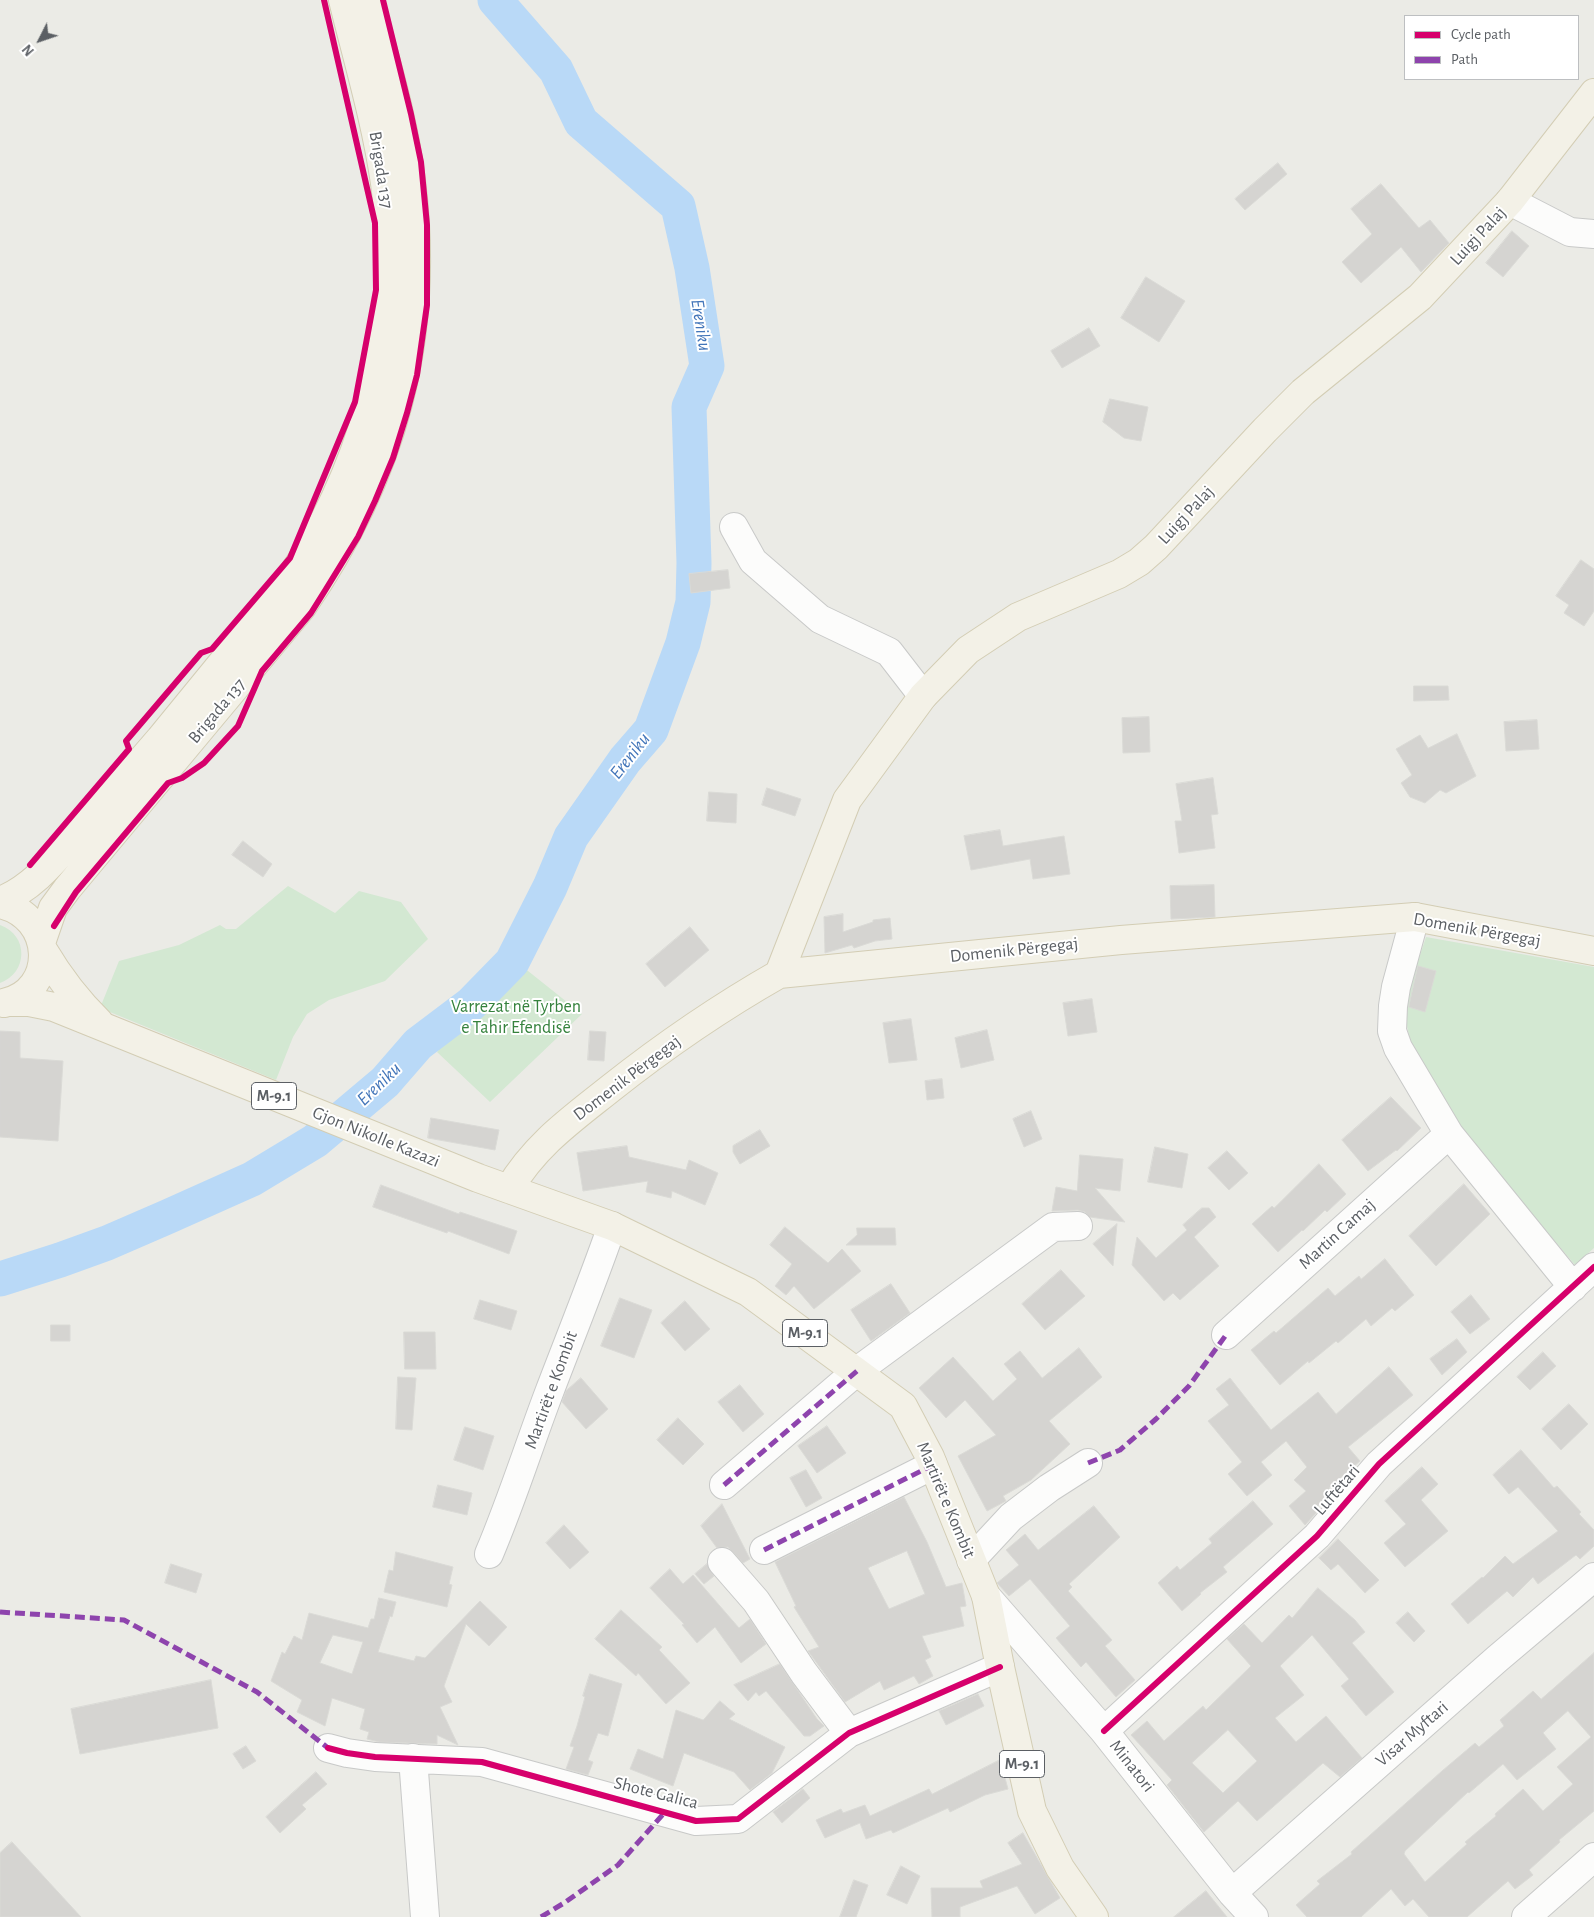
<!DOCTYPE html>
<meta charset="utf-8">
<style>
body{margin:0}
#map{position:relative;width:1594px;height:1917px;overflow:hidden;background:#ebebe6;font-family:"Alegreya Sans",sans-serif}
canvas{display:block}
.legend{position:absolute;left:1404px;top:15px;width:175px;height:65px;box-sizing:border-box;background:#fff;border:1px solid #bdbfc1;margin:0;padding:6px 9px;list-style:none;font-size:15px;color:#5b5f64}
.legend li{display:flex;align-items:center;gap:10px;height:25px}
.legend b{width:25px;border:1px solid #bdbfc1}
.north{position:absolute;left:15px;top:15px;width:50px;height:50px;-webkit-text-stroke:4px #fff;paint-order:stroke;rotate:229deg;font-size:14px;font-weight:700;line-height:20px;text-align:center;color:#5b5f64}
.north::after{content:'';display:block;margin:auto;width:18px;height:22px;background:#5b5f64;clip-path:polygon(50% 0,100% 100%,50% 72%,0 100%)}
</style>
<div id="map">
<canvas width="1594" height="1917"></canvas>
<ul class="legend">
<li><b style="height:6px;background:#d6006c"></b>Cycle path</li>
<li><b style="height:6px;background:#8e44ad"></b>Path</li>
</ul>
<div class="north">N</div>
</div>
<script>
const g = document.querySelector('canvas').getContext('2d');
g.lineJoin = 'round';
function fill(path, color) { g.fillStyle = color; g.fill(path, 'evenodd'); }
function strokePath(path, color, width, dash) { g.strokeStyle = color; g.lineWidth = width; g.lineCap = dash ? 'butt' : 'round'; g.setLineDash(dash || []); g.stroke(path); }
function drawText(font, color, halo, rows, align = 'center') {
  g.font = font + ' "Alegreya Sans",sans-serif'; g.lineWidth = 4; g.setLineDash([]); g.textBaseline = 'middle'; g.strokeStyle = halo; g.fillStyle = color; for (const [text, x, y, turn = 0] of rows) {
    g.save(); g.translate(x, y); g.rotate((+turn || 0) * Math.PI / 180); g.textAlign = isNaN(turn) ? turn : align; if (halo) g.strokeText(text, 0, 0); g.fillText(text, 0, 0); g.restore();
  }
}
const green = new Path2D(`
 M288 886 335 913 359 891 401 902 428 939 385 981 329 1000 307 1014 293 1037 276 1080 100 1008 119 961 179 945 220 925 226 929H236Z
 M0 925C29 935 28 973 0 983Z
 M1426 937 1594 967V1248L1575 1265 1460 1130 1411 1045 1405 1017V999Z
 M508 955 582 1014 490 1102 437 1052Z`);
const river = new Path2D(`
 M0 1279 60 1260 107 1243 167 1217 252 1179 315 1141 385 1082 418 1044 471 1004 512 962 550 887 571 837 625 760 651 730 683 643 693 602 694 563 689 407 707 366 692 268 678 206 581 122 556 70 495 0`);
const building = new Path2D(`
 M1278 163 1287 174 1245 210 1235 199Z
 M1381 184 1419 228 1430 220 1449 243 1421 272 1401 247 1361 283 1342 262 1372 234 1351 209Z
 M1512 231 1529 246 1503 277 1486 263Z
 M1146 277 1185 301 1159 342 1121 318Z
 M1089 328 1100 346 1062 368 1051 351Z
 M1110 399 1148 407 1141 441 1124 438 1103 422Z
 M1581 560 1594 569V611L1584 626 1564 613 1569 605 1556 596Z
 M728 570 730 588 691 593 689 574Z
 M1414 686H1448L1449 700 1414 701Z
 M1149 717 1150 752 1123 753 1122 718Z
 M1537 720 1539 749 1506 751 1504 722Z
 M1457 734 1476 776 1446 793 1440 790 1425 803 1410 797 1401 783 1412 775 1396 749 1420 735 1428 748Z
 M1213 778 1218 814 1211 815 1215 848 1179 853 1175 821H1182L1176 784Z
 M767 788 801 799 795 816 762 805Z
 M709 792 737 794 736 823 707 821Z
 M1000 830 1003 846 1064 836 1070 874 1033 879 1030 859 971 870 964 836Z
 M243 841 272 864 263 877 232 855Z
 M1214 885 1215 917 1171 919 1170 886Z
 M843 914V932L873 922V920L890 918 892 939 875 941 854 948 852 945 825 953 824 917Z
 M690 927 709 950 665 987 646 964Z
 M1418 966 1436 971 1425 1012 1409 1007Z
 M1092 999 1097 1032 1068 1036 1063 1003Z
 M911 1019 917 1060 889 1063 883 1023Z
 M987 1030 994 1060 961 1068 955 1038Z
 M0 1031 20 1032V1058L63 1061 58 1141 0 1137Z
 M590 1031 606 1032 604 1061 588 1060Z
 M942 1079 944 1098 927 1100 925 1081Z
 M1391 1097 1421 1128 1397 1151 1396 1150 1368 1171 1342 1140Z
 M1031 1111 1042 1139 1024 1147 1013 1119Z
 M431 1118 499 1130 495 1150 428 1138Z
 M760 1130 770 1146 740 1164 733 1152V1146Z
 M627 1146 629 1157 686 1170 689 1160 718 1173 705 1205 672 1191 671 1198 646 1192 648 1181 583 1191 577 1153Z
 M1155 1147 1188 1154 1182 1188 1148 1182Z
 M1227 1151 1248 1173 1229 1190 1208 1168Z
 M1080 1155 1123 1159 1120 1191 1095 1188 1125 1222 1090 1217 1085 1212 1078 1210 1052 1211 1056 1187 1077 1191Z
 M1319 1164 1346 1194 1327 1212 1325 1210 1303 1231 1302 1230 1278 1252 1252 1224 1272 1206 1274 1208Z
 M1464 1184 1490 1214 1436 1266 1409 1236Z
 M381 1185 459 1214 460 1212 517 1231 509 1254 448 1231 447 1233 373 1207Z
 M1202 1208H1209L1216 1217 1194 1237 1219 1266 1180 1300 1173 1293 1164 1301 1132 1265 1137 1237 1156 1258 1187 1230 1183 1225Z
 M1117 1224 1113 1266 1093 1244Z
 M785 1227 828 1263 842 1249 861 1271 814 1309 794 1286 786 1295 775 1286 792 1264 770 1245Z
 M857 1228H895L896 1245H846L857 1235Z
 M1385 1259 1414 1295 1395 1311 1392 1308 1371 1326 1366 1319 1338 1343 1336 1341 1309 1363 1308 1361 1280 1385 1251 1350 1274 1331 1276 1333 1328 1288 1335 1296 1359 1276 1361 1279Z
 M1061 1270 1085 1296 1045 1330 1022 1304Z
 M891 1284 910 1313 871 1341 851 1310Z
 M1471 1295 1490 1319 1470 1334 1451 1312Z
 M620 1298 652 1310 634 1358 601 1346Z
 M480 1300 517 1311 511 1330 474 1319Z
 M685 1301 710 1329 685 1351 661 1323Z
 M51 1325H70V1341H51Z
 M404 1332H435L436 1369H405Z
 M1457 1339 1467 1352 1442 1375 1430 1359Z
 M1079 1348 1102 1377 1049 1421 1070 1444 1031 1480 1003 1496 1006 1501 987 1511 958 1456 996 1435 965 1400 946 1418 919 1388 953 1357 993 1401 1017 1379 1004 1364 1020 1351 1042 1378Z
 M1543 1352 1556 1366 1530 1390 1517 1377Z
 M1389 1367 1413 1395 1348 1447 1360 1461 1329 1488 1333 1491 1316 1508 1318 1511 1305 1525 1289 1506 1306 1491 1294 1480 1307 1467 1286 1441 1261 1462 1272 1475 1247 1496 1228 1474 1242 1462 1208 1421 1229 1405 1216 1389 1230 1378 1271 1430 1318 1392 1336 1414Z
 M398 1377 416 1378 412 1430 396 1429Z
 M581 1378 608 1409 586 1429 562 1402 566 1391Z
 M740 1385 764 1414 743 1432 718 1402Z
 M1569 1404 1588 1424 1561 1450 1542 1429Z
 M678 1418 704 1444 683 1465 657 1440Z
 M827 1426 846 1453 817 1473 798 1446Z
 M465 1427 494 1436 483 1470 454 1460Z
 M1521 1450 1554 1488 1557 1486 1581 1512 1579 1514 1594 1530V1546L1580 1559 1576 1555 1538 1584 1533 1577 1513 1597 1507 1591 1468 1624 1451 1604 1482 1577 1483 1578 1505 1556 1513 1564 1558 1531 1518 1487 1509 1494 1493 1475Z
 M1422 1467 1438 1484 1421 1500 1448 1531 1405 1567 1384 1543 1406 1524 1385 1501Z
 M806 1470 822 1498 806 1507 790 1478Z
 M438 1485 472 1493 467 1515 433 1507Z
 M904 1497 927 1542 946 1587 962 1583 966 1606 960 1607 964 1626 922 1636 931 1657 925 1660 933 1676 919 1684 914 1676 884 1690 880 1681 845 1702 808 1651 819 1647 794 1607 796 1606 775 1562ZM907 1551 925 1594 889 1609 868 1568Z
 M1253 1501 1273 1524 1223 1567 1227 1572 1200 1593 1201 1594 1182 1611 1158 1583 1177 1566 1180 1570 1212 1543 1209 1539Z
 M722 1504 750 1559 743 1563 728 1547 717 1548 701 1526Z
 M1094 1506 1120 1537 1069 1584 1072 1587 1068 1591 1112 1640 1105 1646 1135 1680 1116 1697 1086 1662 1081 1667 1056 1638 1070 1626 1030 1579 1009 1596 997 1583 1019 1565 1006 1550 1025 1534 1038 1550Z
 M564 1525 589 1552 570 1569 546 1543Z
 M1338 1539 1379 1580 1365 1593 1338 1564 1331 1570 1319 1558Z
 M396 1552 453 1567 449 1584 452 1585 447 1607 384 1592 389 1570 393 1571Z
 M171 1564 202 1574 196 1593 165 1583Z
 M707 1564 714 1576 704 1584 695 1574Z
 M670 1569 683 1584 693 1575 739 1628 750 1619 766 1644 741 1663 715 1627 697 1643 682 1625 684 1624 650 1588Z
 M1318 1588 1355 1620 1365 1632 1352 1643 1394 1692 1366 1716 1341 1686 1349 1679 1312 1635 1280 1666 1304 1695 1275 1718 1296 1742 1326 1716 1362 1758 1340 1777 1323 1763 1257 1821 1238 1801 1204 1832 1167 1785 1172 1780 1131 1735 1147 1721 1164 1741 1203 1706 1206 1710 1251 1666 1227 1639 1244 1624 1262 1643 1289 1615 1292 1618ZM1228 1730 1257 1761 1223 1793 1192 1763Z
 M379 1598 396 1602 392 1617 390 1616 378 1652 414 1661 416 1656 425 1658 480 1601 507 1627 489 1646 466 1624 444 1686 452 1702 440 1707 458 1745 437 1735V1744L379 1742 367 1739 369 1732 360 1729 365 1709 332 1698 325 1726 297 1712 302 1700 271 1681 282 1652 285 1654 294 1636 302 1640 309 1613 368 1628 371 1619H374ZM333 1635 363 1642 352 1674 320 1663Z
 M621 1610 662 1647 659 1650 690 1683 666 1704 638 1673 636 1676 595 1639Z
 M1408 1612 1425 1631 1414 1642 1396 1623Z
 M1594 1653V1811L1559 1840 1560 1842 1529 1870 1533 1875 1515 1889 1508 1881 1467 1917H1429L1413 1899 1405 1906 1391 1889 1361 1917H1307L1296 1905 1320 1884 1317 1881 1352 1854 1351 1852 1442 1771 1475 1743 1479 1747 1504 1726 1500 1720 1533 1691 1541 1699ZM1568 1711 1591 1737 1557 1767 1573 1784 1543 1811 1523 1789 1495 1814 1496 1816 1465 1842 1467 1844 1425 1882 1404 1854 1405 1851 1468 1792 1469 1793 1503 1764 1517 1780 1556 1749 1543 1733Z
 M780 1664 817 1719 824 1726 810 1736H804L766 1691 759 1696 756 1692 748 1701 734 1685Z
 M590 1674 622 1684 608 1736 598 1733 588 1760 593 1762 588 1775 566 1769 574 1747 570 1746 577 1726 585 1697 583 1696Z
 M211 1680 218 1728 80 1754 71 1709Z
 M978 1694 984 1706 946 1725 939 1711Z
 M720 1701 735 1714 729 1719 785 1747 772 1773 750 1790 734 1772 684 1753 673 1786 630 1769 638 1749 663 1759 676 1710 703 1720Z
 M246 1746 256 1761 243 1769 233 1754Z
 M1000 1760 1008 1789 985 1795 950 1812 948 1808 893 1833 891 1830 866 1839 860 1823 825 1838 816 1820 841 1809 843 1813 865 1805 870 1816 929 1789 932 1794Z
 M316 1772 327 1784 302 1805 306 1809 280 1833 266 1817Z
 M803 1789 810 1798 782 1823 773 1812Z
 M1023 1833 1060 1898 1035 1914 1017 1886 960 1907V1917H932L931 1888H983L980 1881 1022 1864 1008 1843Z
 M12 1842 81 1917H0V1853Z
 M901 1866 920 1876 907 1904 887 1895Z
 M854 1880 868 1885 856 1917H840Z
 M1206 1891 1227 1917H1174Z`);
const minor = new Path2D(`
 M1510 201 1570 232 1594 234
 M734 527 753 561 820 619 889 652 923 696
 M1415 917 1396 987 1393 1006 1392 1031 1398 1048 1449 1134 1573 1287
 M1226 1335 1449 1134
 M724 1485 857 1371 1053 1227 1078 1226
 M764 1550 933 1465
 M489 1554C512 1500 529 1445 550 1390 571 1335 593 1281 612 1226
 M971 1560 1011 1517 1049 1488 1088 1463
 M722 1562 756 1601 804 1673 849 1733
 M986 1596 1104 1731 1232 1893 1254 1917
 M1104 1731 1317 1536 1379 1464 1594 1267
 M328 1748 347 1753 375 1757 482 1762 696 1821 738 1819 849 1733 1000 1667
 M413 1758 425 1917
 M1232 1893 1497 1659 1594 1577
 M1526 1917 1594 1857`);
const major = new Path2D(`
 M0 901C36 887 59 854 85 826 110 797 135 768 160 739 185 708 211 677 236 646 259 619 281 592 300 563 370 451 403 315 385 183 376 121 358 61 343 0
 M0 904C55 916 58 991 4 1003
 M42 940 53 908 67 889 302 607C392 477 431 339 411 181 404 120 385 60 369 0
 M43 950C59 977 76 1000 99 1022
 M779 974 847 800 923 696 968 650 1018 617 1119 574 1139 562 1156 547 1265 430 1303 392 1420 297 1510 201 1594 93
 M7 1002H29L54 1007 478 1178 612 1226 748 1292 903 1406 930 1457 986 1596 1000 1667 1032 1811 1060 1868 1094 1917
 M509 1189C536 1144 571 1120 611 1088 664 1046 721 1007 779 974L1121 940 1415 917 1594 951`);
const quiet = new Path2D(`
 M1088 1463 1120 1450 1156 1419 1189 1386 1226 1335
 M724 1485 857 1371
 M764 1550 933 1465
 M0 1612 124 1620 257 1692 328 1748
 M541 1917 564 1903 618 1865 665 1812`);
const cycleway = new Path2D(`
 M30 865 129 749 126 741 201 653 212 649 290 558 355 402 376 290 375 223 324 0
 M54 926 76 892 168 783 182 778 204 763 238 726 262 671 311 613 326 589 358 537 375 501 393 458 407 413 417 375 427 305V225L421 162 411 114 383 0
 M1104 1731 1317 1536 1379 1464 1594 1267
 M328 1748 347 1753 375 1757 482 1762 696 1821 738 1819 849 1733 1000 1667`);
const shields = [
 [274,1096,45],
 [805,1333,45],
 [1022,1764,45]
];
const shieldNames = [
 ["M-9.1",274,1096],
 ["M-9.1",805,1333],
 ["M-9.1",1022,1764]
];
const streetNames = [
 ["Brigada 137",381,170,81],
 ["Luigj Palaj",1478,236,-47],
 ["Luigj Palaj",1186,515,-47],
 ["Brigada 137",217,711,-50],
 ["Domenik Përgegaj",1477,930,10],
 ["Domenik Përgegaj",1014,950,-6],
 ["Domenik Përgegaj",627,1078,-37],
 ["Gjon Nikolle Kazazi",376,1137,22],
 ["Martin Camaj",1337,1234,-42],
 ["Martirët e Kombit",551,1390,-70],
 ["Luftëtari",1337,1490,-49],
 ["Martirët e Kombit",946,1500,67],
 ["Visar Myftari",1412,1734,-41],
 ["Minatori",1132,1766,52],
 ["Shote Galica",656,1793,14]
];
const parkNames = [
 ["Varrezat në Tyrben",516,1007],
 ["e Tahir Efendisë",516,1028]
];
const waterNames = [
 ["Ereniku",701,325,81],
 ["Ereniku",630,756,-52],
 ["Ereniku",379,1084,-44]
];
fill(green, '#d3e8d2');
strokePath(river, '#b9d9f7', 35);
fill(building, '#d5d4d1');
strokePath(building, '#dadad6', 1);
strokePath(minor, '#c8c9c8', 30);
strokePath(major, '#d3cdb4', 30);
strokePath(minor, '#fcfcfb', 28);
strokePath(major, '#f3f1e7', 28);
strokePath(quiet, '#8e44ad', 5, [10, 5]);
strokePath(cycleway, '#d6006c', 6);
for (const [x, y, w] of shields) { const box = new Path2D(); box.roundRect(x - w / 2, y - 13.5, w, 27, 4); g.fillStyle = '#fff'; g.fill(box); strokePath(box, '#5b5f64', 1); }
drawText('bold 16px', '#5b5f64', null, shieldNames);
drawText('18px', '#5b5f64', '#fff', streetNames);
drawText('18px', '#35823d', '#fff', parkNames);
drawText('italic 19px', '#4275b9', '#fff', waterNames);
</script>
